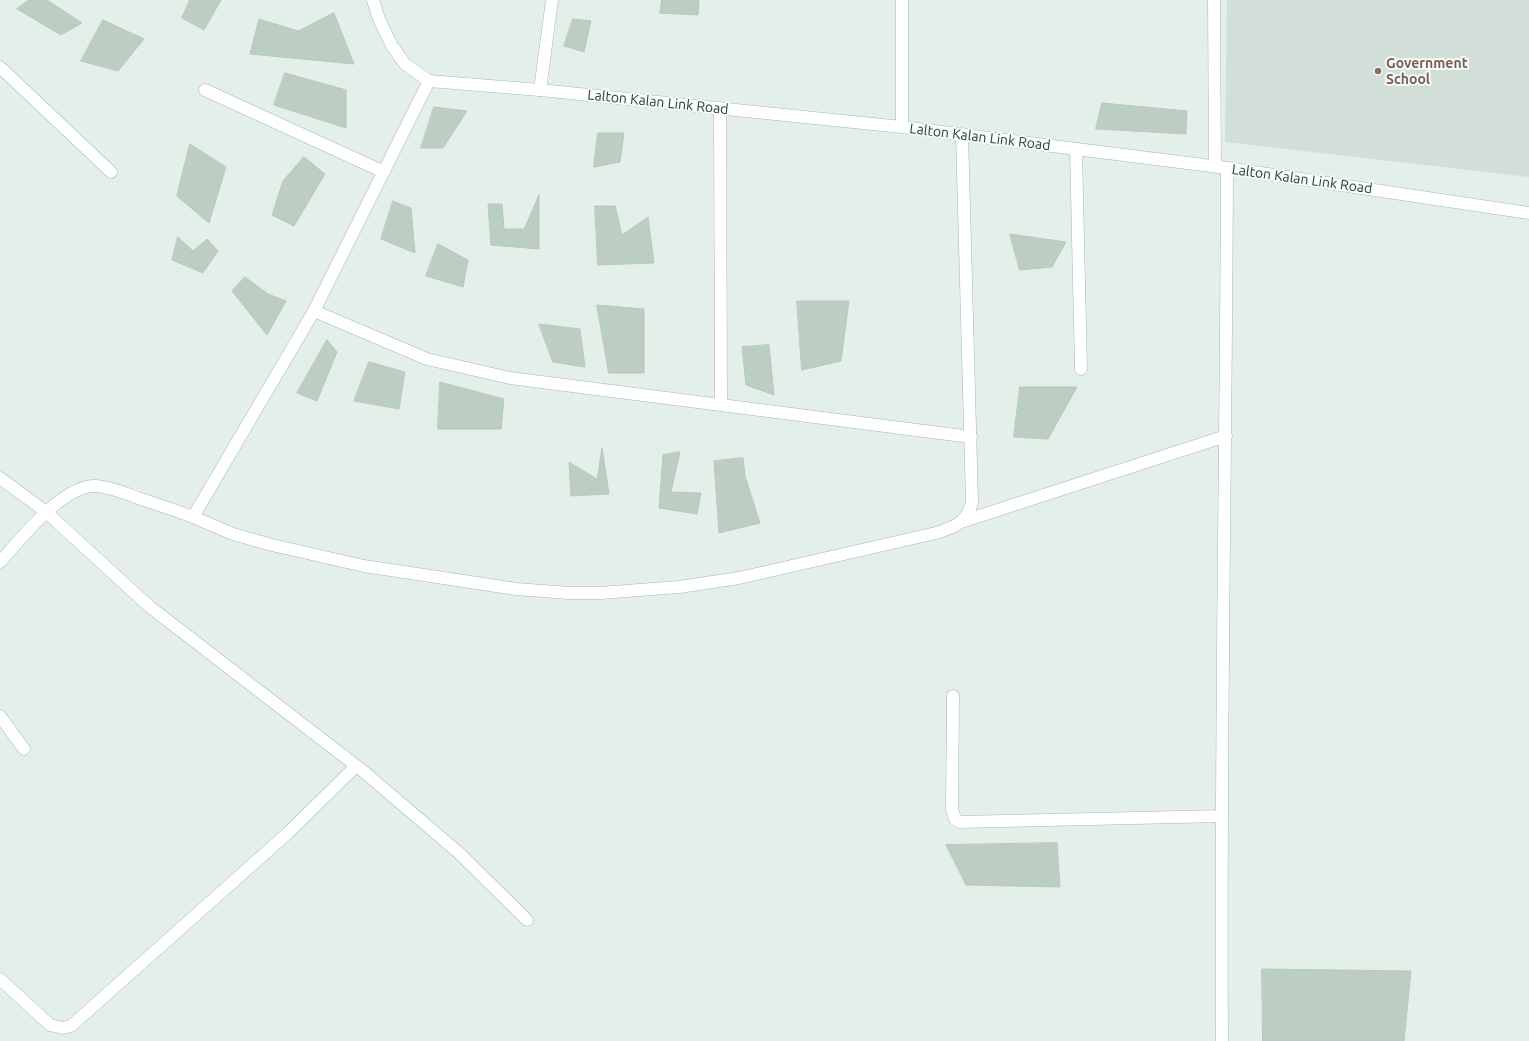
<!DOCTYPE html>
<style>
body{margin:0}
canvas{display:block;background:#e4efe9}
</style>
<canvas width="1529" height="1041"></canvas>
<script>
const g = document.querySelector('canvas').getContext('2d');
g.lineJoin = 'round';
function fill(path, color) { g.fillStyle = color; g.fill(path, 'evenodd'); }
function strokePath(path, color, width, dash) { g.strokeStyle = color; g.lineWidth = width; g.lineCap = dash ? 'butt' : 'round'; g.setLineDash(dash || []); g.stroke(path); }
function drawText(font, color, halo, rows, align = 'center') {
  g.font = font + ' Ubuntu,sans-serif'; g.lineWidth = 4; g.setLineDash([]); g.textBaseline = 'middle'; g.strokeStyle = halo; g.fillStyle = color; for (const [text, x, y, turn = 0] of rows) {
    g.save(); g.translate(x, y); g.rotate((+turn || 0) * Math.PI / 180); g.textAlign = isNaN(turn) ? turn : align; if (halo) g.strokeText(text, 0, 0); g.fillText(text, 0, 0); g.restore();
  }
}
const built = new Path2D(`
 M1227 0H1529V177L1225 142Z`);
const building = new Path2D(`
 M29 0H47L82 23 61 35 17 9Z
 M190 0H221L204 30 182 18Z
 M662 0H699L698 15 660 13Z
 M334 13 354 64 250 54 259 19 298 31Z
 M573 19 591 21 584 52 564 46Z
 M103 20 144 39 118 71 81 61Z
 M285 73 346 90V128L274 105Z
 M1102 103 1187 111 1186 134 1096 129Z
 M434 107 467 111 443 148H421Z
 M598 133H624L620 162 594 167Z
 M190 144 226 167 209 223 177 196Z
 M304 157 325 174 294 226 272 215 283 181Z
 M539 195V249L491 245 488 204H502L504 229H524Z
 M393 201 411 208 415 253 381 239Z
 M595 206H615L622 235 648 217 654 263 598 265Z
 M1010 234 1066 242 1052 267 1020 270Z
 M178 237 193 251 207 239 218 251 203 273 172 260Z
 M438 244 468 260 463 287 426 276Z
 M245 277 268 294 286 301 267 335 232 291Z
 M797 301H849L841 361 802 370Z
 M597 305 644 309V373H609Z
 M539 324 580 329 585 367 553 362Z
 M327 340 337 352 317 401 297 393Z
 M769 345 774 395 746 385 742 347Z
 M369 362 405 372 399 409 354 401Z
 M440 382 504 399 501 429H438Z
 M1020 387H1077L1048 439 1014 437Z
 M602 448 609 494 571 496 569 462 597 479Z
 M680 452 671 492 701 493 697 514 659 508 663 455Z
 M743 458 745 476 760 523 719 533 714 461Z
 M1057 843 1060 887 966 885 946 845Z
 M1262 969 1411 971 1404 1041H1263Z`);
const street = new Path2D(`
 M1214 0 1215 166
 M0 67 111 172
 M205 90 384 172
 M540 90 552 0
 M720 108 721 404
 M902 127V0
 M1076 149 1081 369
 M314 311 427 359 510 378 971 437
 M0 478 45 511 150 607 363 771 459 853 527 920
 M193 517 233 534 272 545 364 566 516 589 569 593H600L679 587 739 578 936 533C955 527 967 523 972 502L962 134
 M964 521 1226 436
 M0 562C21 539 62 485 96 486 111 487 125 493 138 498 156 504 175 510 193 517L314 311 429 81
 M953 696 952 809 955 819 960 822 1222 816
 M0 716 24 749
 M0 979 50 1025 63 1028 71 1026 289 832 356 766
 M1222 1041C1220 750 1226 459 1227 168`);
const secondary = new Path2D(`
 M373 0 379 19 392 46 405 64 429 81 540 90 902 127 1227 168 1529 213`);
const markers = [
 [1378,71,4,"#8d6e63"]
];
const educationNames = [
 ["Government",1386,63],
 ["School",1386,79]
];
const streetNames = [
 ["Lalton Kalan Link Road",658,102,6],
 ["Lalton Kalan Link Road",980,137,7],
 ["Lalton Kalan Link Road",1302,179,8]
];
fill(built, '#d2dfd8');
fill(building, '#bccdc4');
strokePath(building, '#b6c9bf', 1);
strokePath(street, '#a6b8b0', 13);
strokePath(secondary, '#a1bcb0', 13);
strokePath(street, '#fff', 12);
strokePath(secondary, '#fff', 12);
for (const [x, y, r, color] of markers) { const dot = new Path2D(); dot.arc(x, y, r, 0, 2 * Math.PI); g.fillStyle = color; g.fill(dot); strokePath(dot, '#f5fbf7', 1.5); }
drawText('bold 14px', '#785e54', '#f5fbf7', educationNames, 'left');
drawText('14px', '#214236', '#f5fbf7', streetNames);
</script>
